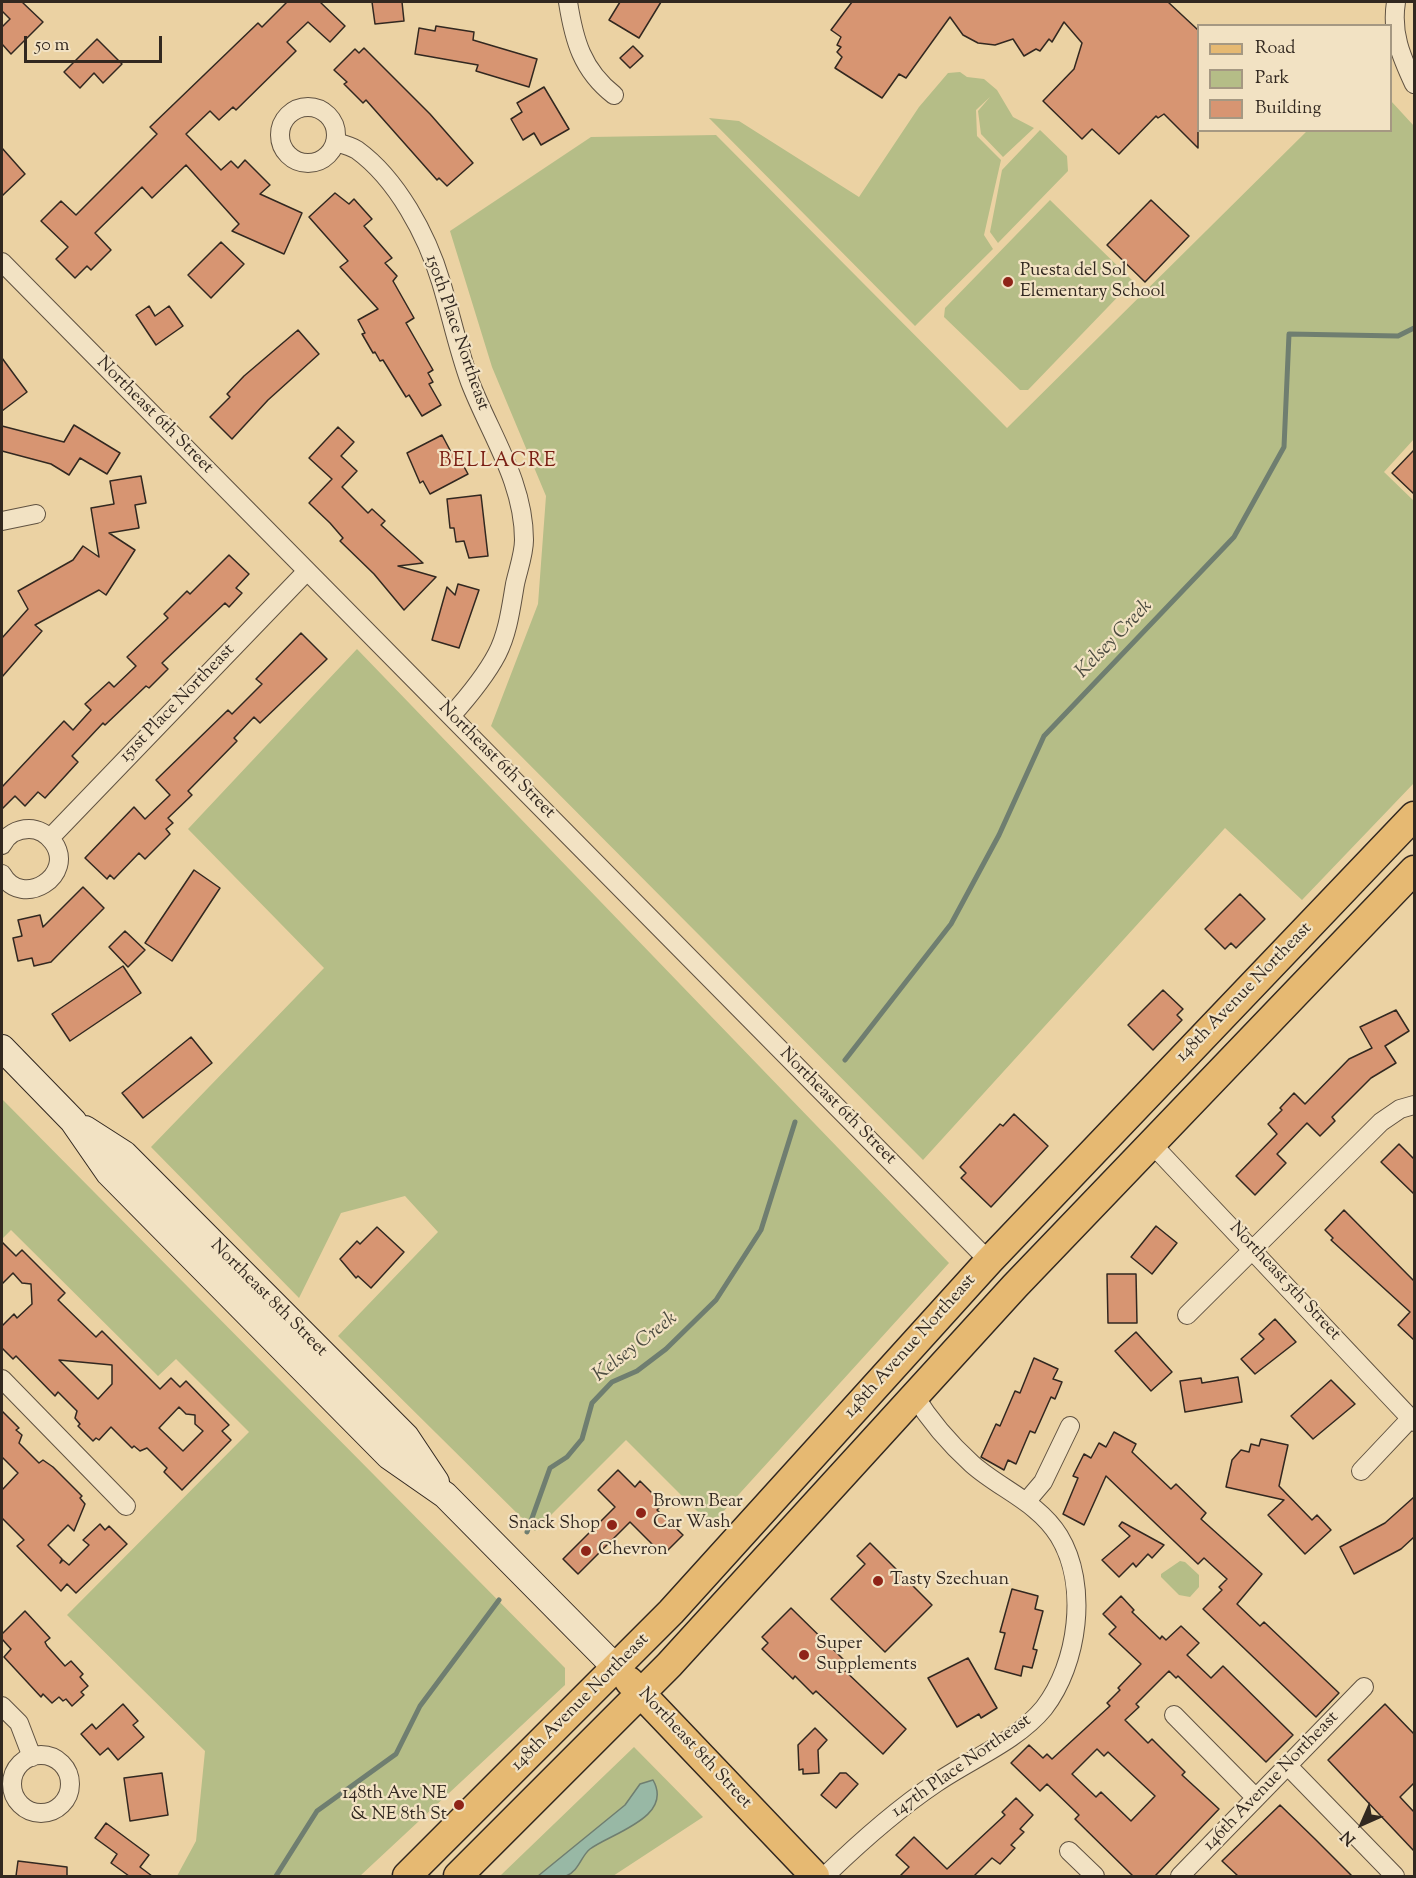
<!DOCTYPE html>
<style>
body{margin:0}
#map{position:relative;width:1416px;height:1878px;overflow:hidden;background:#ebd2a3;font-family:"Sorts Mill Goudy",serif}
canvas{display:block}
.frame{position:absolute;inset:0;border:3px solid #322820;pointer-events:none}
.legend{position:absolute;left:1197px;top:24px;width:195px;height:108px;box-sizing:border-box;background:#f2e2c3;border:2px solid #a59882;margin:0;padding:8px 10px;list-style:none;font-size:18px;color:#322820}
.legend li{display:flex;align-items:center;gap:12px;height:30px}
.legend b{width:30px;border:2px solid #a59882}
.north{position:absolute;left:1332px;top:1794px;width:60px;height:60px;-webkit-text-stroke:4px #f2e2c3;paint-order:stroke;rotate:225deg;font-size:16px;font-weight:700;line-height:24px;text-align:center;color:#322820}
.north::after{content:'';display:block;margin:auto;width:21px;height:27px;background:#322820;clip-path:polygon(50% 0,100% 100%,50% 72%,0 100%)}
.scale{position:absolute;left:24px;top:36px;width:138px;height:27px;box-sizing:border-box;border:3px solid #322820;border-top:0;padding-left:8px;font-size:18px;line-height:21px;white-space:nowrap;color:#322820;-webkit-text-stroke:4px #f2e2c3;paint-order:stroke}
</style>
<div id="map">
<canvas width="1416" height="1878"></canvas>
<div class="frame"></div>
<ul class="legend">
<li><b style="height:8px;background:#e6b972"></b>Road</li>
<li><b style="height:16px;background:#b5bd87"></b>Park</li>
<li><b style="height:16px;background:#d79572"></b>Building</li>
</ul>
<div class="north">N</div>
<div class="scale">50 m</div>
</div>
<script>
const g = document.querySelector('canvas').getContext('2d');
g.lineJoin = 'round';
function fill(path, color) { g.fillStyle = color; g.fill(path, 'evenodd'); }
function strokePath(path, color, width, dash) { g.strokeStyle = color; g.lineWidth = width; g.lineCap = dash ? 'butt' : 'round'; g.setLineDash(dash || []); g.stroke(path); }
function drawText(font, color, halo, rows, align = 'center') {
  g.font = font + ' "Sorts Mill Goudy",serif'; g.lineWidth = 4.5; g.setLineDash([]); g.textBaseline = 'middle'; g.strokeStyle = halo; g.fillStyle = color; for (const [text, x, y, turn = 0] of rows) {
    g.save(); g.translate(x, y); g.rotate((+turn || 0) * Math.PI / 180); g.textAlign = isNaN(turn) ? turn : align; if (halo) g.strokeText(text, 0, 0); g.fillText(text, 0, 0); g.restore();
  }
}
const green = new Path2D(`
 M960 72 967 77 984 79 997 90 1013 117 1034 128 1003 157 981 134 978 111 990 97 976 110 977 136 1001 160 984 235 993 249 915 326 709 118 739 121 859 197 919 107 948 73Z
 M1391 101 1414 126V439L1384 472 1414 501V783L1302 900 1225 828 923 1160 491 726 538 604 546 496 492 367 450 231 591 137 716 135 1007 428 1307 131 1390 130Z
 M1040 130 1067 156 1068 171 998 243 990 232 1002 170Z
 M1050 200 1133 281 1028 390H1020L944 317 945 308Z
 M357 649 949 1263 711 1525 626 1440 535 1531 338 1336 438 1232 405 1196 341 1213 299 1298 151 1147 324 968 188 829Z
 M2 1099 565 1668V1685L360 1876H177L196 1841 205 1751 67 1615 249 1432 176 1359 158 1376 11 1230 2 1239Z
 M1180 1561 1185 1562 1199 1575V1587L1190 1597 1179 1595 1161 1577V1574Z
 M634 1747 703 1817 613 1876 501 1875Z`);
const water = new Path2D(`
 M653 1780C674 1817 612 1833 590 1849 581 1856 579 1871 566 1876 559 1878 546 1877 538 1876L625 1805 640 1784Z`);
const stream = new Path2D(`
 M845 1060 951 924 999 835 1044 736 1234 537 1284 447 1289 334 1398 336 1414 328
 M527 1532 550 1468 567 1457 582 1439 592 1403 612 1382 637 1371 666 1349 716 1300 761 1230 795 1122
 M276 1876 317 1811 396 1754 420 1706 499 1600`);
const building = new Path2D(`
 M2 2H22L43 22 11 54 2 44V27L10 19 2 11Z
 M287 2H320L345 26 330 42 308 22 287 42 296 51 236 110 233 107 219 120 210 111 186 134 221 170 231 161 238 168 245 160 270 185 260 194 302 213 284 254 232 231 239 224 186 165 152 198 142 187 95 233 111 250 91 270 87 266 75 278 56 259 68 247 41 221 61 201 76 215 157 134 150 127 258 23 262 27Z
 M372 2H402L404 21 375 24Z
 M620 2H661L639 38 609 20Z
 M852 2H1168L1198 30V148L1164 114 1158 118 1156 116 1119 154 1092 129 1082 139 1043 101 1074 69 1082 43 1064 22 1052 42 1049 39 1040 51 1036 49 1024 56 1013 39 995 45 978 43 963 35 950 17 906 78 899 74 882 98 835 68 842 57 837 52 841 47 837 45 841 37 831 30Z
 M436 26 474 32 473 40 537 59 529 87 476 71 478 65 415 54 419 28 435 31Z
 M97 39 122 64 103 83 94 73 80 88 64 72Z
 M633 46 643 56 630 68 620 58Z
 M364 48 430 114 473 163 447 186 439 178 437 180 366 100 363 103 344 84 347 82 334 70 355 49 359 53Z
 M544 87 569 129 541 145 534 133 523 140 511 119 522 112 517 103Z
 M2 148 25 174 2 196Z
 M335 193 349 204 354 199 372 219 364 226 392 258 385 263 397 276 393 281 414 318 406 323 433 370 428 373 433 382 429 384 441 405 422 416 409 395 406 397 383 360 380 361 375 352 373 353 362 334 365 333 358 320 378 309 340 267 348 261 309 217Z
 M1151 200 1189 236 1145 282 1107 245Z
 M221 242 244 264 211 298 188 275Z
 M149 306 155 316 169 306 183 326 156 345 136 315Z
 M298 330 319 354 268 400 232 439 210 417 230 397 227 394 244 376Z
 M2 358 27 392 2 411Z
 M74 425 120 453 107 474 80 458 69 475 51 464 2 451V426L64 442Z
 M338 427 354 442 341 456 357 471 342 487 368 513 372 509 385 521 381 525 423 563 398 566 436 577 404 610 374 574 340 541 343 538 330 523 309 503 332 479 309 458Z
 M442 435 451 452 455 450 468 474 430 494 423 481 420 483 407 453Z
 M1414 450V494L1392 473Z
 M141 476 146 503 135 505 139 528 109 533 135 550 106 595 99 590 35 625 42 631 2 677V638L28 609 18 591 73 560 83 546 99 557 91 508 114 504 110 481Z
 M481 495 488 556 469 558 464 541 456 542 454 528H450L447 499Z
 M229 555 249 574 236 588 242 593 229 607 225 603 162 663 168 669 149 688 146 686 105 725 103 723 72 756 78 762 45 798 38 792 25 806 15 796 2 809V787L64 721 73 730 91 710 85 704 109 682 114 687 136 666 127 657 168 618 164 614 187 591 190 594Z
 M458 584 479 590 459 648 432 640 447 587 455 595Z
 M301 633 327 659 260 723 254 717 234 738 237 741 188 791 192 795 168 818 173 823 166 829 170 834 145 859 139 853 114 879 110 875 107 879 85 858 134 807 145 819 170 795 156 780 228 710 232 714 262 684 256 679Z
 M194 870 220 888 172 961 145 943Z
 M83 887 104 908 51 962 34 966 32 958 18 961 13 938 22 936 18 920 40 915 43 927Z
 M1240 894 1265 919 1236 948 1231 943 1225 949 1205 929Z
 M125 931 145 950 128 967 109 947Z
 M123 966 141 993 70 1041 52 1014Z
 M1163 990 1183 1009 1177 1015 1182 1020 1153 1050 1128 1025Z
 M1396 1010 1409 1031 1385 1046 1396 1063 1371 1078 1332 1117 1335 1121 1320 1136 1307 1123 1277 1154 1286 1163 1255 1195 1236 1176 1277 1134 1268 1124 1282 1110 1280 1108 1294 1093 1305 1104 1349 1059 1372 1048 1360 1027Z
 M191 1037 212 1063 143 1118 122 1093Z
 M1014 1114 1048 1146 991 1207 961 1178 966 1173 960 1167 1000 1124 1003 1126Z
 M1399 1144 1414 1159V1194L1381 1162Z
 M1344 1210 1414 1281V1340L1398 1325 1410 1312 1331 1240 1333 1238 1325 1230Z
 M1156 1226 1177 1243 1152 1274 1131 1257Z
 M377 1227 404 1252 371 1288 358 1276 356 1278 340 1259 357 1241 360 1244Z
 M2 1242 16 1256 22 1250 65 1293 58 1300 96 1337 102 1331 160 1389 171 1378 180 1387 186 1381 229 1425 222 1431 231 1440 182 1490 164 1472 167 1468 147 1448 140 1451 134 1446 132 1448 111 1427 99 1440 96 1438 93 1441 78 1426 80 1424 75 1418 77 1411 58 1392 55 1396 16 1356 13 1359 2 1348V1326L14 1314 17 1318 32 1304 31 1284 22 1283 13 1273 2 1284ZM59 1360 112 1365V1384L98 1399ZM179 1407 186 1414 195 1415V1424L203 1431 183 1451 159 1428Z
 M1107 1274H1136L1137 1323H1108Z
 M1275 1319 1296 1342 1255 1374 1241 1359 1264 1339 1259 1334Z
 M1136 1332 1172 1372 1151 1391 1115 1351Z
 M1034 1358 1058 1369 1053 1379 1062 1382 1055 1399 1051 1397 1035 1433 1030 1431 1016 1464 1008 1460 1004 1470 981 1457 996 1424 1000 1426 1015 1391 1020 1393Z
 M1238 1377 1242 1402 1185 1412 1180 1381 1201 1378 1202 1383Z
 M1331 1380 1355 1404 1313 1439 1291 1416Z
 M2 1411 19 1428 16 1430 22 1435 19 1443 39 1463 43 1460 53 1467 82 1496 80 1498 85 1504 74 1531 68 1525 48 1545 62 1559 60 1563 63 1560 69 1565 89 1545 83 1540 100 1524 105 1530 109 1526 127 1544 76 1593 67 1584 61 1591 17 1546 24 1540 2 1518V1490L18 1473 2 1457Z
 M1114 1432 1136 1444 1132 1452 1171 1489 1176 1484 1206 1513 1201 1519 1262 1574 1237 1604 1260 1626 1264 1622 1339 1693 1316 1717 1203 1609 1222 1590 1219 1587 1227 1579 1204 1558 1198 1564 1106 1476 1084 1525 1063 1514 1078 1478 1073 1476 1084 1454 1091 1458 1099 1443 1106 1447Z
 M1261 1439 1288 1445 1279 1486 1312 1520 1317 1515 1331 1530 1305 1554 1268 1515 1284 1500 1226 1487 1232 1460 1241 1450 1249 1452 1251 1444 1259 1446Z
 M618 1470 635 1487 640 1481 663 1504 657 1510 683 1535 663 1555 630 1522 578 1574 563 1559 615 1507 598 1490Z
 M1414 1497V1537L1401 1549 1354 1574 1340 1547 1385 1523Z
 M1122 1522 1164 1545 1152 1558 1148 1554 1136 1567 1133 1563 1119 1577 1102 1560 1130 1536 1119 1526Z
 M870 1543 932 1605 885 1652 831 1599 865 1564 857 1556Z
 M1012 1589 1038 1596 1035 1609 1043 1611 1033 1649 1037 1650 1032 1668 1023 1666 1021 1676 995 1669 1005 1633 1000 1632Z
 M1121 1596 1134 1610 1132 1612 1160 1639 1162 1636 1166 1640 1181 1626 1199 1643 1187 1655 1211 1678 1223 1666 1293 1735 1266 1762 1178 1676 1176 1678 1169 1671 1136 1704 1139 1707 1125 1720 1148 1743 1152 1739 1185 1772 1182 1775 1219 1809 1155 1876H1133L1075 1819 1079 1815 1047 1784 1040 1791 1011 1763 1029 1745 1043 1758 1047 1754 1052 1759 1110 1706 1107 1703 1120 1690 1118 1688 1141 1664 1109 1634 1116 1627 1103 1614ZM1097 1749 1104 1756 1108 1752 1155 1796 1131 1821 1101 1792 1096 1797 1072 1774Z
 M791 1608 845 1661 840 1666 906 1729 883 1754 816 1691 813 1694 795 1676 793 1679 762 1649 768 1643 762 1637Z
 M25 1611 50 1638 45 1642 47 1646 65 1666 71 1661 83 1674 80 1677 88 1686 81 1692 84 1695 72 1706 66 1699 63 1701 59 1697 52 1703 43 1694 41 1697 4 1657 11 1649 2 1639V1634Z
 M968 1658 997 1708 981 1718 979 1714 957 1727 928 1678Z
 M123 1704 138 1721 133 1725 144 1737 118 1760 108 1748 100 1755 81 1734 92 1724 96 1729Z
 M1385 1704 1414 1734V1783L1400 1797 1414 1812V1851L1328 1760Z
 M815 1728 827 1740 818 1750 819 1773 803 1774V1769L799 1770 798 1745Z
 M162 1773 168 1815 130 1821 124 1778Z
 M840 1773H846L858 1784 836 1808 821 1795Z
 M1016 1798 1033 1815 1020 1829 1024 1832 1011 1845 1015 1848 1000 1864 992 1858 974 1876H900L909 1867 896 1855 914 1837 947 1869 1005 1815 1002 1812Z
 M1280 1805 1315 1839 1352 1876H1238L1222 1861Z
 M106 1823 149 1855 140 1867 152 1876H129L111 1863 117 1854 95 1838Z
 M18 1861 67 1867V1876H16Z`);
const street = new Path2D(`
 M568 2C574 40 582 70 614 95
 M1396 2C1391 33 1401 56 1414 84
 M280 135a28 28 0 1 1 56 0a28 28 0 1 1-56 0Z
 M335 142C342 144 351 146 357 150 397 179 427 235 441 282 451 315 458 349 470 382 490 434 524 482 524 540 524 554 518 570 515 584 511 607 508 633 497 654 485 677 468 697 451 716
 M2 262 989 1261
 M2 521 36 514
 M50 838 307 571
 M2 845C7 835 17 829 29 829 38 829 47 834 53 842 77 875 22 910 2 874
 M1151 1143 1414 1422
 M1187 1315 1381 1122 1400 1109 1414 1105
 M2 1379 126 1506
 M1361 1471 1411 1418
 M1026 1502 1043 1482 1070 1426
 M2 1706 19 1723 32 1757
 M1174 1715 1256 1798
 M12 1784a29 29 0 1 1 58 0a29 29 0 1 1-58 0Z
 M1288 1766 1395 1876
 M1069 1851 1095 1876
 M825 1876C860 1842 896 1810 936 1783 971 1759 1017 1741 1044 1708 1078 1664 1089 1585 1059 1536 1038 1502 1000 1489 972 1464 950 1444 930 1421 914 1395
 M1180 1876 1364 1687`);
const secondary = new Path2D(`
 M2 1048 73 1121 109 1173 389 1456 445 1495 617 1669
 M85 1129 124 1154 406 1437 436 1482`);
const primary = new Path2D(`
 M629 1681 815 1876
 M407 1876 671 1612 989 1261 1414 816
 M458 1876 669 1665 1015 1286 1414 870`);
const markers = [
 [1008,282,6,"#8f2418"],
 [641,1513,6,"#8f2418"],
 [612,1525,6,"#8f2418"],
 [586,1551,6,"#8f2418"],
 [878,1581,6,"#8f2418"],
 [804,1655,6,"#8f2418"],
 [459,1805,6,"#8f2418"]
];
const poiNames = [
 ["Puesta del Sol",1020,272],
 ["Elementary School",1020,293],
 ["Brown Bear",653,1503],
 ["Car Wash",653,1524],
 ["Snack Shop",600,1525,"right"],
 ["Chevron",598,1551],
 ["Tasty Szechuan",890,1581],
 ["Super",816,1645],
 ["Supplements",816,1666],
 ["148th Ave NE",447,1795,"right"],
 ["& NE 8th St",447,1816,"right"]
];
const streetNames = [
 ["150th Place Northeast",456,333,71],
 ["Northeast 6th Street",154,416,45],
 ["151st Place Northeast",178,704,-46],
 ["Northeast 6th Street",496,761,45],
 ["148th Avenue Northeast",1245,993,-46],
 ["Northeast 6th Street",837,1107,45],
 ["Northeast 5th Street",1284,1282,47],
 ["Northeast 8th Street",268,1299,45],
 ["148th Avenue Northeast",911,1347,-48],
 ["148th Avenue Northeast",581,1703,-45],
 ["Northeast 8th Street",694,1749,47],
 ["147th Place Northeast",962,1767,-35],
 ["146th Avenue Northeast",1272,1782,-46]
];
const neighbourhoodNames = [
 ["BELLACRE",498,463]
];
const waterNames = [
 ["Kelsey Creek",1115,640,-46],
 ["Kelsey Creek",636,1348,-38]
];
fill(green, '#b5bd87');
fill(water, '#98b8a5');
strokePath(water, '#6f7e70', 1.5);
strokePath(stream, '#6f7e70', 5);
fill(building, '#d79572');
strokePath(building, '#322820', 1.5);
strokePath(street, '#605241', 20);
strokePath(secondary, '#322820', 28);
strokePath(primary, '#322820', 31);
strokePath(street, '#f2e2c3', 18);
strokePath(secondary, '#f2e2c3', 26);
strokePath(primary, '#e6b972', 28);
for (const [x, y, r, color] of markers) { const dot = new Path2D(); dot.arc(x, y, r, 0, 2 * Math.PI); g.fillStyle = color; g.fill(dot); strokePath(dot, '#f2e2c3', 2); }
drawText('18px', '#322820', '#f2e2c3', poiNames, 'left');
drawText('18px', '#322820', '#f2e2c3', streetNames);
g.letterSpacing = '1.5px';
drawText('20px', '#7a1f14', '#f2e2c3', neighbourhoodNames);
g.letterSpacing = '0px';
drawText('italic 20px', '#4c4c41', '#f2e2c3', waterNames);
</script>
